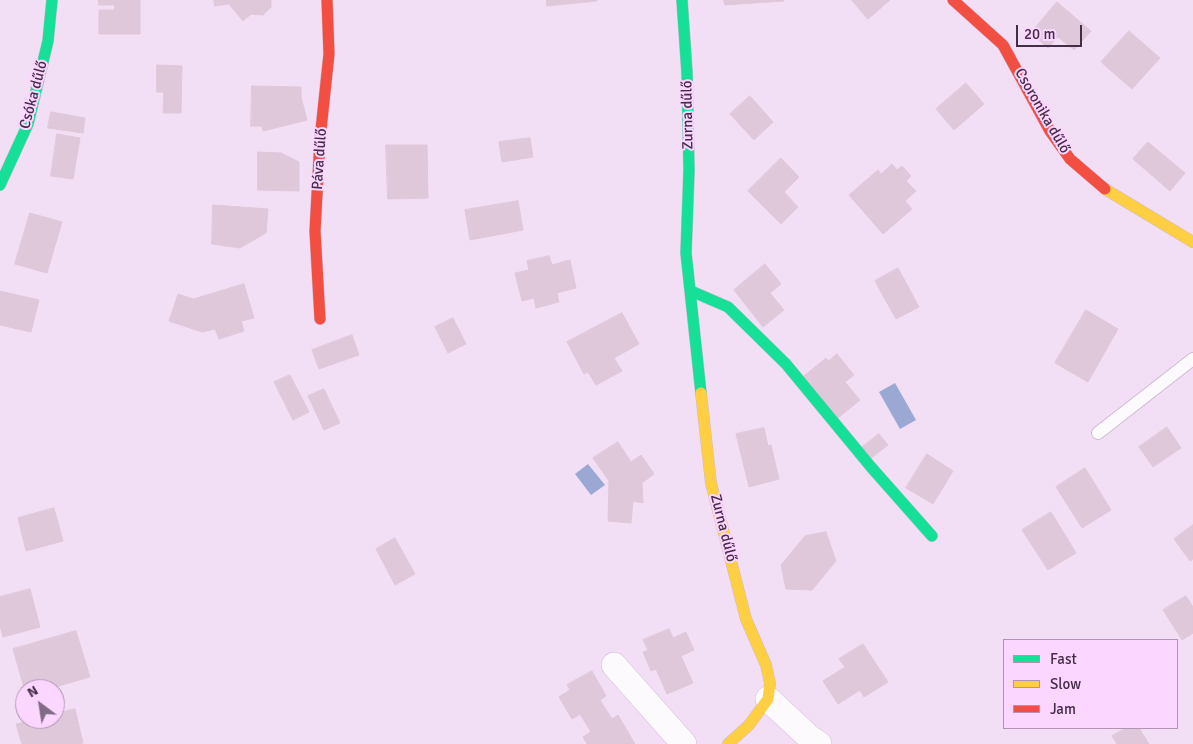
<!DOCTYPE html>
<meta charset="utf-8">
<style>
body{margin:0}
#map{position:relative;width:1193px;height:744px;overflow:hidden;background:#f3dff5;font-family:Signika,sans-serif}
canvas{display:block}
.legend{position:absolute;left:1003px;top:639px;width:175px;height:90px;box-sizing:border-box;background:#fbd6fe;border:1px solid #b292b5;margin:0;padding:6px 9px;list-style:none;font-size:15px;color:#452d48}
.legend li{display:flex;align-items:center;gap:10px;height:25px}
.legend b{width:25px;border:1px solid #b292b5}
.north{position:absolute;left:15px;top:679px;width:50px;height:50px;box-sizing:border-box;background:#fbd6fe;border:1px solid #b292b5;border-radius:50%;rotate:329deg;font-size:14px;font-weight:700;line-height:20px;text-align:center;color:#452d48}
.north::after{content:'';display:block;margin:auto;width:18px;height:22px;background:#826b85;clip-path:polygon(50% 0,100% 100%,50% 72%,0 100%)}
.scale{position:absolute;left:1016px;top:25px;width:66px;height:22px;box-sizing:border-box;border:2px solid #452d48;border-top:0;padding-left:6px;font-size:15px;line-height:18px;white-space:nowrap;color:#452d48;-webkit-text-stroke:4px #fbd6fe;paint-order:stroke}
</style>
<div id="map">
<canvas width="1193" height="744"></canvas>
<ul class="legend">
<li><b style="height:6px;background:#16e098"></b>Fast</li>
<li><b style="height:6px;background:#ffcf43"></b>Slow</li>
<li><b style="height:6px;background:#f24e42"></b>Jam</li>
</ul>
<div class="north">N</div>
<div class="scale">20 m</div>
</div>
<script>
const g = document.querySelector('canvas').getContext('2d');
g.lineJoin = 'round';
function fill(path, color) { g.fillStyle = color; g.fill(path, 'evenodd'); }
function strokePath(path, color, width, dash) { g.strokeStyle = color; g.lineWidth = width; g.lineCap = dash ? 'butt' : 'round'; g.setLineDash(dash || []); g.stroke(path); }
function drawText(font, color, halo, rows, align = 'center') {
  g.font = font + ' Signika,sans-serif'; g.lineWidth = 4; g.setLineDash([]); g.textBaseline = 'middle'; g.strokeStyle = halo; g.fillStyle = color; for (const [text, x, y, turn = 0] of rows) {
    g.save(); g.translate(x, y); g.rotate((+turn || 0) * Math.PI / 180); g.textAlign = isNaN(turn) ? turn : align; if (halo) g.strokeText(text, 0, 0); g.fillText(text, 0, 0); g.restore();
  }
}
const water = new Path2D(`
 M895 383 916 420 900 429 879 392Z
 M588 464 605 485 591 495 575 474Z`);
const building = new Path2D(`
 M99 0H140V34H99V10H114L115 5H99Z
 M214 0H271V7L263 15 251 14 243 21 229 4 215 6Z
 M547 0H597V1L547 6Z
 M724 0H784V1L725 5Z
 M852 0H890L868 19Z
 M1057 2 1091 31 1074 50 1058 37 1048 48 1031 33Z
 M1129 31 1160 58 1132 89 1101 62Z
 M157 65 182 66 181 113H163L164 92H157Z
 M966 83 984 104 954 130 936 109Z
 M252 86 301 87V97L307 120 263 131 262 126H251Z
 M750 96 773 122 754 140 730 114Z
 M51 112 85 118 83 133 48 128Z
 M57 134 80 138 73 179 51 176Z
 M530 138 533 157 502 162 499 142Z
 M1148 142 1185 173 1170 191 1133 159Z
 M386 145H427L428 198 388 199Z
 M258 152 281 153 299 162V191L258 190Z
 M781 158 799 177 784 192 798 207 781 224 748 191Z
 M892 164 897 170 902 166 911 176 906 181 916 191 905 201 912 209 883 234 849 195 878 170 881 174Z
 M518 201 523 230 470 240 465 210Z
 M213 205 268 209 266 233 240 248 212 244Z
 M30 213 62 222 47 273 15 264Z
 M549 256 552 265 570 260 576 288 557 293 559 302 536 308 534 298 522 301 515 273 529 270 527 261Z
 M765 264 781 284 770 293 784 310 763 327 734 290Z
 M898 268 919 307 896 319 875 281Z
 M244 284 254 318 241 321 244 331 219 339 215 329 202 332 169 321 178 294 193 299Z
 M0 291 39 300 31 332 0 325Z
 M1086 310 1118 329 1088 382 1055 363Z
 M622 313 639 344 614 358 622 371 596 385 588 372 584 374 567 342Z
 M453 318 466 344 448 353 435 327Z
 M352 335 359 355 319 369 312 350Z
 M837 354 854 375 845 382 860 400 838 418 804 376 826 358 828 361Z
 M290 375 309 412 293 420 274 382Z
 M324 389 340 423 324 430 308 396Z
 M1167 427 1181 448 1153 467 1139 447Z
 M764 428 768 446 771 445 779 479 749 487 736 434Z
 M879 434 888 445 870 459 861 448Z
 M618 442 631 462 641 455 654 474 642 483 643 503 633 501 631 523 608 521 609 481 593 458Z
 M927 454 953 471 933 504 906 488Z
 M1085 468 1111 510 1082 528 1056 487Z
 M54 508 63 541 26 551 18 518Z
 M1051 512 1076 553 1048 570 1022 530Z
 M1193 525V559L1190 561 1174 539Z
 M826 532 836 561 812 590 786 589 781 565 805 536Z
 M395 538 415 574 395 585 376 549Z
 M30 589 40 627 3 637 0 625V597Z
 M1186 596 1193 607V633L1182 640 1163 610Z
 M669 629 673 638 686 632 694 650 681 656 693 683 667 694 656 669 651 671 643 652 648 650 643 640Z
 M76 631 90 677 48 689H25V691L13 649Z
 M863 644 888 682 864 697 860 690 838 704 823 681 845 667 839 659Z
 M592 671 606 696 600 700 612 719 618 715 635 744H587L583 737 591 732 580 714 572 719 559 697 570 690 567 685Z
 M75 709 83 743 78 744H22L16 724 37 719H55V714Z
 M1126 728H1139L1149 744H1117L1112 736Z`);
const lane = new Path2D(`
 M1098 433 1193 359`);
const street = new Path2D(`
 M614 665 684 744
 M768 699 810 738 819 744`);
const fast = new Path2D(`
 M682 0 687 73 689 170 686 253 701 393
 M0 185 28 124 48 41 52 0
 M691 291 728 307 786 364 871 467 932 536`);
const slow = new Path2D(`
 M1105 189 1193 242
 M701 393 711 483 746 619 766 665 770 683 768 699 749 725 728 744`);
const jam = new Path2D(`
 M953 0 1003 45 1050 131 1070 159 1105 189
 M320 319 315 231 320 139 329 54 327 0`);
const streetNames = [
 ["Csóka dűlő",34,95,-75],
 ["Csoronika dűlő",1042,111,60],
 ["Zurna dűlő",688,115,-91],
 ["Páva dűlő",320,159,-86],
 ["Zurna dűlő",723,528,76]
];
fill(water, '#9ca8d4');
fill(building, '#dec8da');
strokePath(building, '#e0c7da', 1);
strokePath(lane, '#cfbbd1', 14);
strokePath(street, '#cfbbd1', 26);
strokePath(fast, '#cfbbd1', 12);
strokePath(slow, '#cfbbd1', 12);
strokePath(jam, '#cfbbd1', 12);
strokePath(lane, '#fdfafe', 12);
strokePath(street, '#fdfafe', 25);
strokePath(fast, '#16e098', 11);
strokePath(slow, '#ffcf43', 11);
strokePath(jam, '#f24e42', 11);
drawText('15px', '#452d48', '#fbd6fe', streetNames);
</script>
